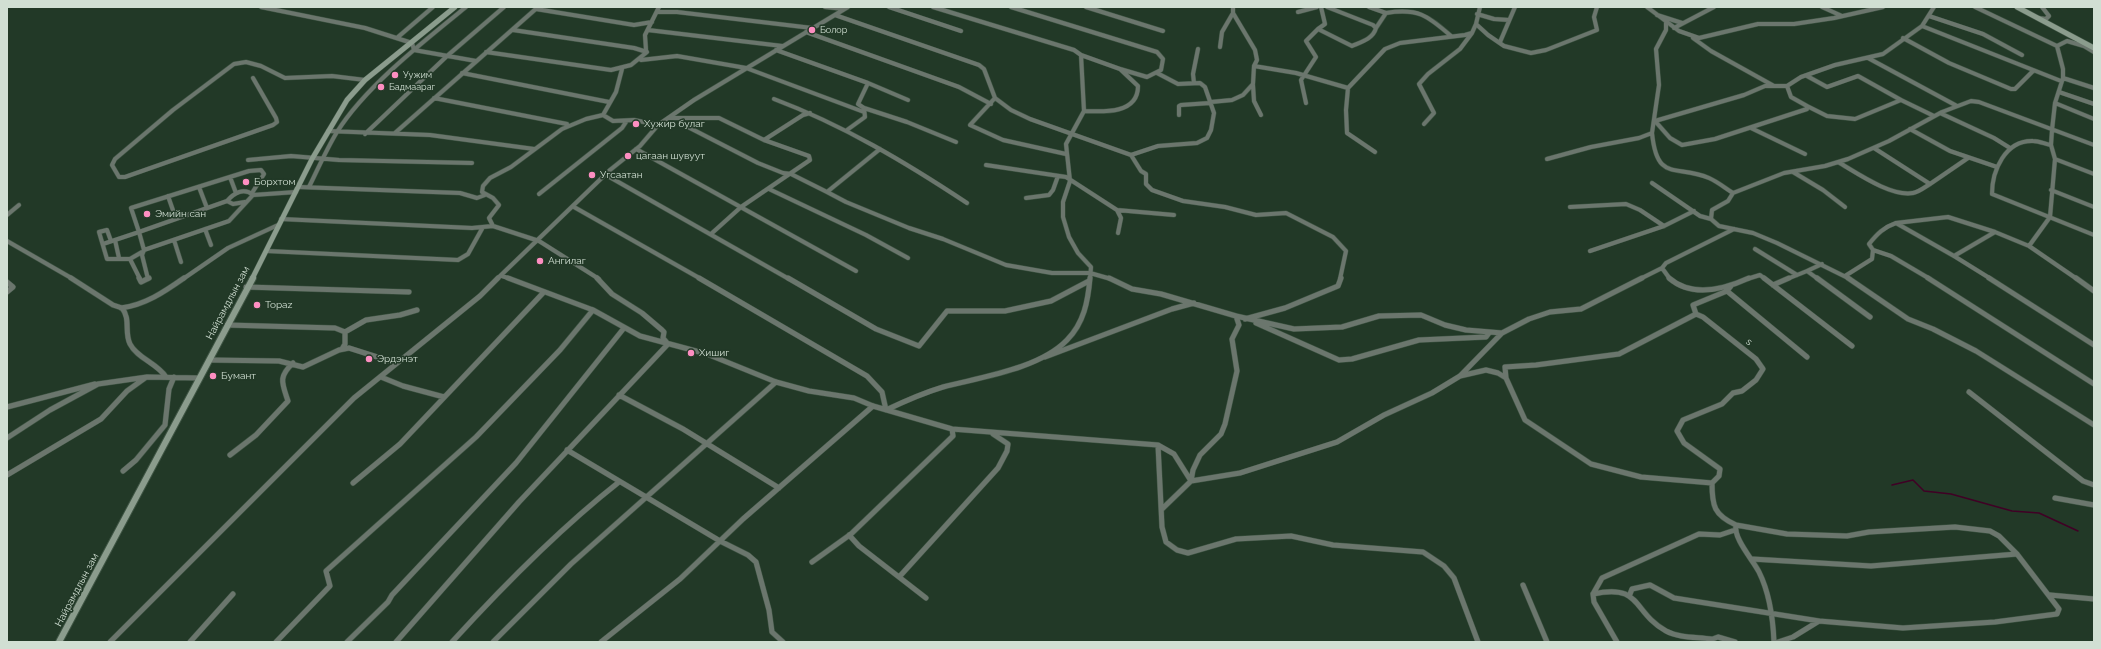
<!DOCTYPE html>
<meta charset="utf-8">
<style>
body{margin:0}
#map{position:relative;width:2101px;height:649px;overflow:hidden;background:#223927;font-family:Raleway,sans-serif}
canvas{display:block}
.frame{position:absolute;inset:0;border:8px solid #d1dfd3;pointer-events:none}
</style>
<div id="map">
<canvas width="2101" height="649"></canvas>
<div class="frame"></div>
</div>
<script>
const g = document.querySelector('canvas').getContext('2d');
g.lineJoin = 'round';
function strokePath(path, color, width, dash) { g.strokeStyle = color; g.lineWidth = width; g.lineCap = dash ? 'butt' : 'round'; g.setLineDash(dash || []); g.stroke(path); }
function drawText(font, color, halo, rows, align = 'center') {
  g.font = font + ' Raleway,sans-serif'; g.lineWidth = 3; g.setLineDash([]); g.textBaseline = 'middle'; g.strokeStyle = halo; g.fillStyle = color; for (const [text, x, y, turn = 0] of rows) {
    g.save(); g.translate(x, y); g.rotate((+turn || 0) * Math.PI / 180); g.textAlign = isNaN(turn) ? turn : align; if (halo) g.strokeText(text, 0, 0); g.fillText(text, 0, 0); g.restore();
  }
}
const stream = new Path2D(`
 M1892 485 1913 480 1924 491 1951 494 2012 511 2039 513 2078 531`);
const minorFar1 = new Path2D(`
 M261 7 365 28 412 43 414 50 476 61
 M825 7 844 9
 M889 7 961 31
 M933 7 1074 50 1081 55 1084 111 1066 144 1070 181 1063 202V217L1069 237 1078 253 1091 267 1090 279
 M1011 7 1157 52 1163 59 1161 70 1147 77 1120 69
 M1086 7 1163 31
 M1321 7 1325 24 1318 29 1352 46C1361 42 1373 39 1376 28L1373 25 1327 7
 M1369 7 1386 13 1376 28
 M1480 7 1476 24 1488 35 1504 46 1531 53 1546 50 1597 30 1594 17 1597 7
 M1647 7 1679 31 1699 38 1758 24H1794L1834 18 1883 7
 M1822 7 1842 16
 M1975 7 2057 46
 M536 9 634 25 652 22
 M658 12H677L812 28
 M1298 12 1317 7
 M1386 13C1418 8 1427 15 1451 36
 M1477 14 1494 19 1509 20
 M835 15 979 65 984 69 995 98 1011 110 1030 119 1131 155 1141 171 1146 174V184L1152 190 1183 201 1225 207 1256 215 1286 213 1333 237 1346 251 1340 279
 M1657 15 1682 23
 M1929 16 1983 34 2022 55
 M2038 18 2046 19 2049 16 2042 7
 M1922 26 2061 81
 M1674 28 1714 7
 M648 30 782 46
 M806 32 959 87 991 104
 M398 37 433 7
 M1693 38 1711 51 1774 86
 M1903 38 1949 63 2011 89H2015L2033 71
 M1500 42 1515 7
 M1220 47 1222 32 1233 13V7
 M646 50 645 35 659 7
 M776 50 868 83 908 100
 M486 52 611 70 631 65 647 52 634 48 513 30
 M1081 55 1120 69 1138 86C1138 114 1104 112 1084 111
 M1868 58 1957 106
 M641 60 677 56 746 68 864 112
 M1254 66 1296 73 1348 88 1346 110 1347 133 1375 152
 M462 73 609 102
 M1807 76 1827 87 1858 76 1901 100
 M253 78 276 118 277 122 273 125 125 177H119L112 165 115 159 173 110 234 64 246 62 261 66 285 78 332 76 365 80
 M2063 78 2094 88
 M1194 83 1193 74 1198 49
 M1253 85 1254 101 1261 115
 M1348 88 1385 49 1400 43 1465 35 1472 33 1476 24
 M2059 92 2094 104
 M434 98 567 124 566 127
 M995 98 970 125 1003 140 1066 154
 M774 99C843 125 905 162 967 203
 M1211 102 1232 100 1243 95 1253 84 1254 66 1257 60 1255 50 1233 13
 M1306 103 1301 80 1316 57 1306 41 1318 29
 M2055 103 2094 119
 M1807 106 1827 116 1855 119 1901 100 1934 116
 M864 108 907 122 956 142
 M1940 113 1994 138 2010 148
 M603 115 616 92 622 69
 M1179 115V106L1181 105 1210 103
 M668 118H719L764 140 809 156 810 160 741 207 711 234
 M1655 121 1744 95 1765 86H1787L1801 77 1835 65 1883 54 1922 26 1934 7
 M1655 121 1670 138 1682 145 1715 139 1807 109V106L1791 97 1787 86
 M1424 124 1434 113 1419 84 1428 74 1460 49 1472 33
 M686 126 758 163 783 173 791 174 827 192 880 149
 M1751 128 1805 154
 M1910 129 1950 151 1997 167
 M847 130 865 117 864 108 858 104 868 83
 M328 131 430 135 534 149
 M395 133 538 7
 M1652 133C1657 183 1676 164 1709 178 1718 182 1725 188 1733 193
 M365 134 447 56 504 7
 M764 140 803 115 810 113
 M2051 145C2045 144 2039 141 2033 141 2005 140 1992 171 1992 194L2094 235
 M1874 148 1930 184 1968 158
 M636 149 856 271
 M1131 155 1158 146 1197 143 1207 138 1211 130 1214 113 1205 87 1200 83 1178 84 1157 73
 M1547 159 1591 147 1639 138 1652 133 1659 85 1656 49 1666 30V23
 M2055 159 2094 174
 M248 160 291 156 339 160 472 163
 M1838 162C1857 173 1891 197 1913 193 1919 192 1925 187 1930 184
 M986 165 1066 177 1117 210 1121 218 1118 233
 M1793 172 1823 190 1845 207
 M606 175 789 279
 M230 177 236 193
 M1652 183 1700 216 1711 219
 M199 187 207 208
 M299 187 460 193 477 198 485 195
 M309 187C318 169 326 150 337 132 365 87 424 41 466 7
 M769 189 866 235 908 258
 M2051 190 2094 207
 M827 192 846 202 909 228 943 239 1006 265 1052 273H1090L1111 279
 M539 194 622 128 626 122
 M168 196 176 219
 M1026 198 1049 195 1053 190 1058 176
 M227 201 139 232 144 250 229 221 253 195 296 192
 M245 202 233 204 227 201C234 193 244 187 253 195
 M574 207 701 279
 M1570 207 1626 204 1640 210 1664 226
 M1117 210 1174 215
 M7 215 19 205
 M281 219 472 228 493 226 539 241 599 279
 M1896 223 1948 217 1995 232
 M493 226 489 218 499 205 493 198 482 192 483 186 490 178 511 167 562 129 586 119 603 115 613 121 634 120 658 125
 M205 229 211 245
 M115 240 119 258
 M174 240 181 262
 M7 241 73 279
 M111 241 107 230 99 232 107 259H130L140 279
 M103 244 139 232 131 208 249 171 261 170 264 174 252 193
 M1755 249 1797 275
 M144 250 142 255 148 279
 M1873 250 1869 244C1877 234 1884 227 1896 223L1954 256
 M267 251 458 260 468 254 483 227
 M1590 251 1664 226 1694 211
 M130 259 142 252
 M502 276 511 279
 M1845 276 1872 259 1873 250 1891 256 1930 279
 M183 279 228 248 278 225
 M497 279 610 170 640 146 658 125 694 100 848 7
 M1640 279 1662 268
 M1670 279 1662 268 1666 263 1734 229
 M1747 279 1760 275 1765 279
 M1787 279 1807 271
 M1818 279 1807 271 1822 264
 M1850 279 1777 243 1753 233 1719 226 1711 219 1712 210 1728 201 1733 193 1784 173 1825 166 1848 159 1889 141 1942 112 1971 101 1979 102 2094 145
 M1991 279 1954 256 1995 232 2029 246
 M2077 279 2029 246 2050 217 2055 159 2051 145 2052 130 2055 103 2063 78V69L2057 46 2067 41 2084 46 2094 52`);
const minor = new Path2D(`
 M71 278 113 305 122 308C131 319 124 332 130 344 137 358 157 363 166 377
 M139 278 141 282 149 278
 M508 278 593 310 640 336 707 354 776 382 809 391 854 398 873 406 952 429 1158 445 1174 454 1191 481 1162 509
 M699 278 867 376 882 392 886 410C905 401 923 393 943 387 981 377 1039 369 1067 340 1084 323 1088 301 1090 278
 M788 278 876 329 919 346 947 311H1005L1051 301 1089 281
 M1109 278 1132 289 1161 294 1236 316 1239 325 1232 339 1237 371 1225 424 1221 434 1200 455 1193 470 1191 481 1240 473 1337 442 1384 415 1432 393 1460 376 1502 333 1529 319 1550 312 1581 309 1642 278
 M1669 278C1692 298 1725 289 1749 278
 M1764 278 1852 346
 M1817 278 1870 317
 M1848 278 1908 319 1933 329 1976 351 2094 425
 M1928 278 2094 384
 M1989 278 2094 345
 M2076 278 2094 291
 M7 282 13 287 7 292
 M1773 285 1789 278
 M246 287 409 292
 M1727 291 1807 357
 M121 308C145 305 164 292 184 278
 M1696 314 1703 317 1756 359 1763 369 1756 380 1742 391 1733 393 1722 404 1683 420 1677 431 1684 443 1720 469 1719 476 1712 483C1712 506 1714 515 1736 525
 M1236 316 1294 329 1342 327 1379 316 1421 315 1445 325 1466 330 1502 333
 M1245 319 1285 308 1338 286 1341 278
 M1256 323 1339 360 1352 359 1419 340 1486 337 1489 333
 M227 325 335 328 345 332V344L342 349
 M345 332 366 320 400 315 417 310
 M1045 357 1172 309 1194 303
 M209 360 279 361 303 367 339 350 349 348 396 363
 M1460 376 1486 370 1498 373 1506 378 1525 420 1591 464 1641 477 1712 483
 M381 377 403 386 444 397
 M1506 378 1505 367 1536 365 1619 354 1696 314 1693 305 1727 291 1731 286
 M1969 392 2083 481 2094 485
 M619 395 683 429 779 488
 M7 407 95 384
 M7 438 50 410 98 384 147 377 199 378
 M1158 445 1162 527 1166 542 1177 550 1188 553 1236 539 1291 536 1333 545 1423 552 1444 566 1454 578 1478 642
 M567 450 720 541 748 555 756 562 769 610 772 632 783 642
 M230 455 256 435 288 401C282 383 278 377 293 363
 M123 471 136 460 165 425 169 389 174 377
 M7 475 101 419 127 391 145 378
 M353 483 400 444 543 293
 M2055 498 2094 505
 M849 535 859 546 926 598
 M1752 559 1871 566 2017 554
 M812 562 851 534 953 436 952 429
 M900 576 998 468 1007 451 1008 444 993 434
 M1523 585 1547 642
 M1593 594C1642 583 1632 612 1666 631 1679 638 1696 637 1711 639
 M1630 594 1632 589 1650 585 1674 598 1819 621
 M2050 595 2094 599
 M1710 640 1718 637 1735 642
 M110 642 354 398 480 296 498 278
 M190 642 233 594
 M276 642 330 586 326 571 476 437 560 350 593 310
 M347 642 388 602 392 595 516 463 624 328
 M396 642 519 502 668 344 663 338 664 332 662 330 642 313 612 294 597 278
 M452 642C504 585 558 530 619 482
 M493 642 571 564 776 382
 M601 642 680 579 743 519 873 406
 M1617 642 1594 602 1593 594 1602 578 1699 534 1720 535 1735 530
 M1774 642C1773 618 1770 594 1759 572 1753 560 1733 538 1736 525L1787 534 1847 536 1869 532 1955 527 1990 531 1999 536 2017 554 2059 609 2057 614 1995 622 1903 628 1819 621 1793 637 1778 642`);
const secondaryFar1 = new Path2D(`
 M2017 7 2094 48
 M252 279 312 159 347 100 365 80 455 7`);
const secondary = new Path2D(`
 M59 642 253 278`);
const markers = [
 [812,30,4,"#fd8ec1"],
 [395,75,4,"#fd8ec1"],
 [381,87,4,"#fd8ec1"],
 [636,124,4,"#fd8ec1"],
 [628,156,4,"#fd8ec1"],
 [592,175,4,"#fd8ec1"],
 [246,182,4,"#fd8ec1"],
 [147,214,4,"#fd8ec1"],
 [540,261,4,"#fd8ec1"],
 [257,305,4,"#fd8ec1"],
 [691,353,4,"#fd8ec1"],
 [369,359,4,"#fd8ec1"],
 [213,376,4,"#fd8ec1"]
];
const farPoinames = [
 ["Болор",820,30],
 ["Уужим",403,75],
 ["Бадмаараг",389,87]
];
const poiNames = [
 ["Хужир булаг",644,124],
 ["цагаан шувуут",636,156],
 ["Угсаатан",600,175],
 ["Борхтом",254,182],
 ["Эмийн сан",155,214],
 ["Ангилаг",548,261],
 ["Topaz",265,305],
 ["Хишиг",699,353],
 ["Эрдэнэт",377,359],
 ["Бумант",221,376]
];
const streetNames = [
 ["Найрамдлын зам",228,303,-62],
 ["s",1749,342,39],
 ["Найрамдлын зам",77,590,-62]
];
strokePath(stream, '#400025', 1.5);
strokePath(minorFar1, '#3e5443', 5);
strokePath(minor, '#3e5443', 6);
strokePath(secondaryFar1, '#3e5443', 6);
strokePath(secondary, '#3e5443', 8);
strokePath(minorFar1, '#6b766d', 4);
strokePath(minor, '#6b766d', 5);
strokePath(secondaryFar1, '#8b9c8d', 5);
strokePath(secondary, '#8b9c8d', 6);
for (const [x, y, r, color] of markers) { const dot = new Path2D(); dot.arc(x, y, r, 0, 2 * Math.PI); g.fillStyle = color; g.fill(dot); strokePath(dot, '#223927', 1.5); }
drawText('9px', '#d1dfd3', '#223927', farPoinames, 'left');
drawText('10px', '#d1dfd3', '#223927', poiNames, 'left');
drawText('10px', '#d1dfd3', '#223927', streetNames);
</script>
